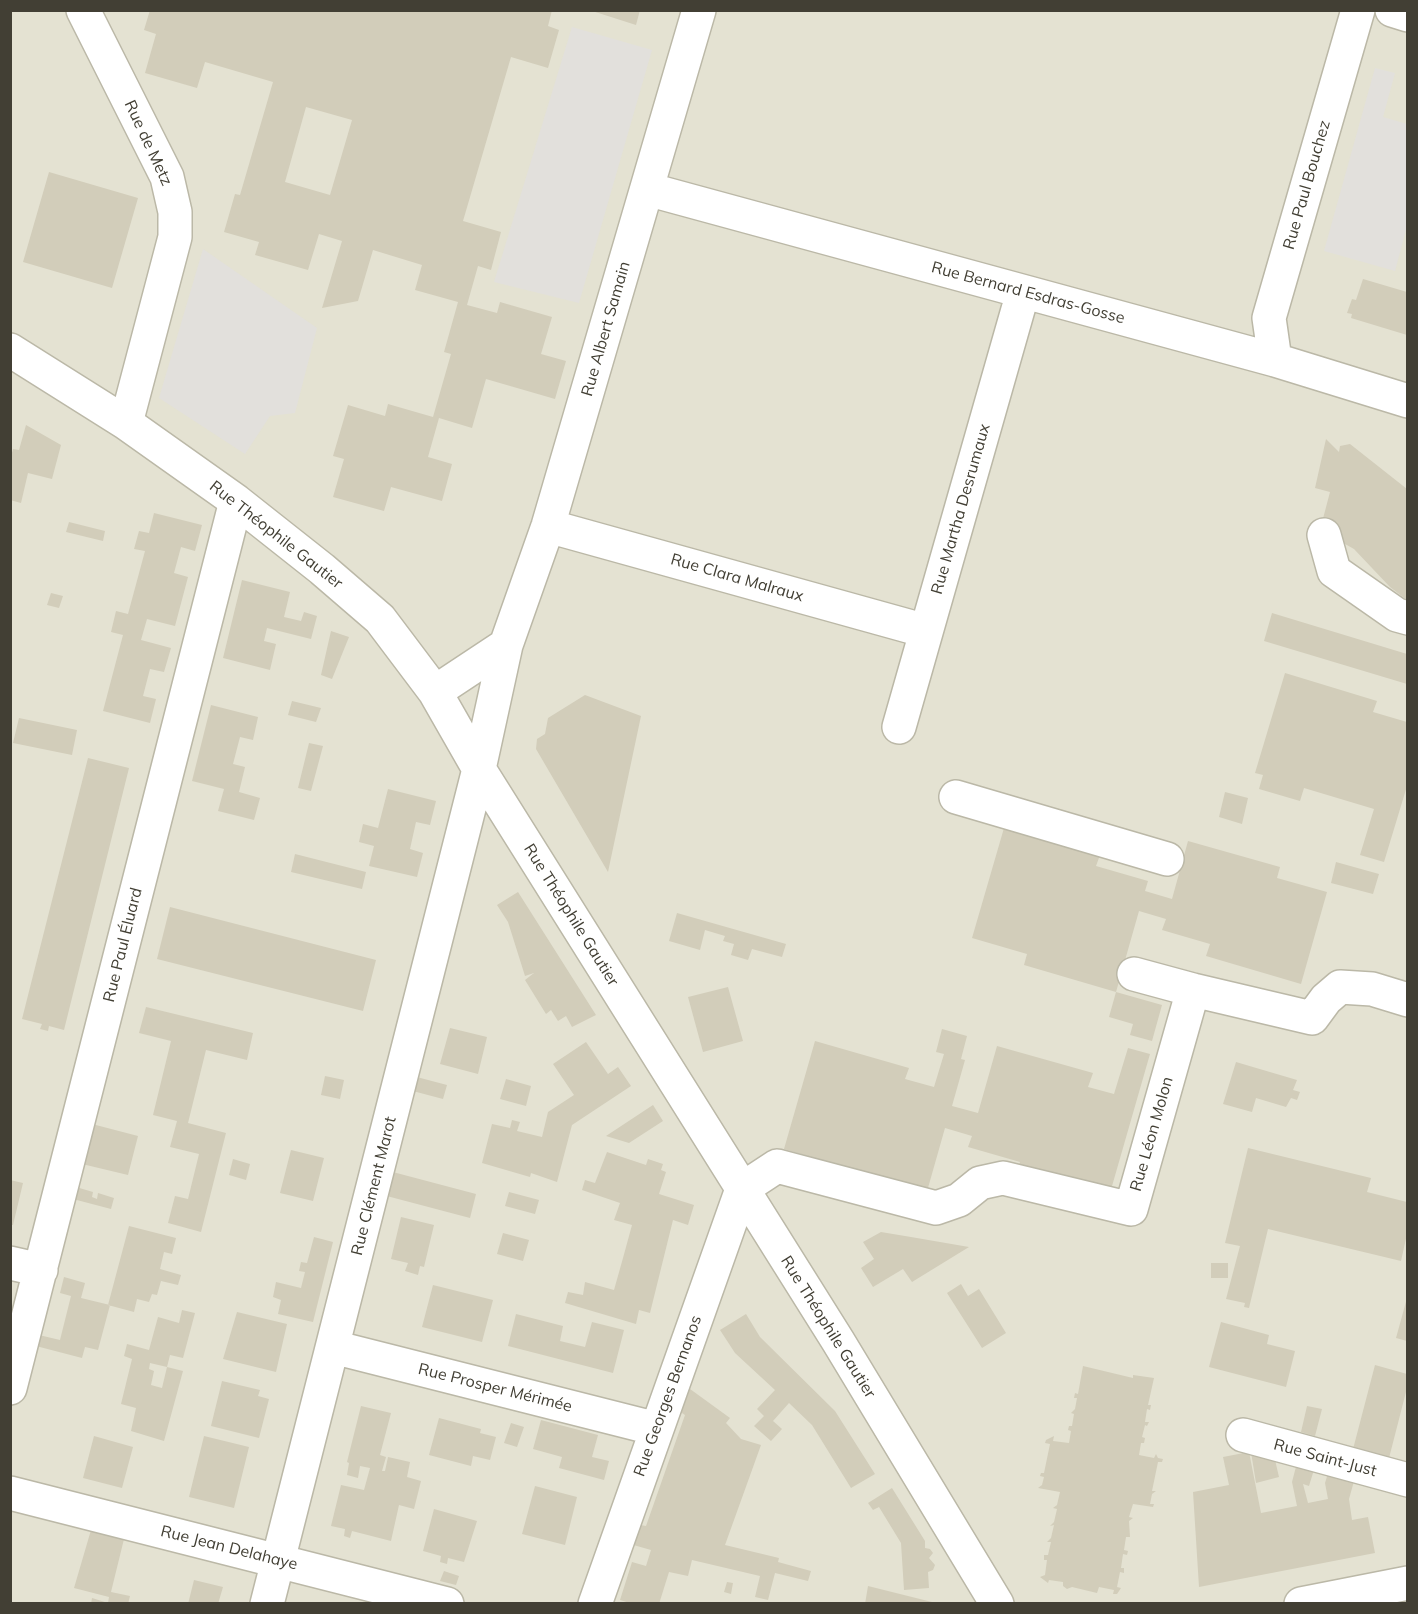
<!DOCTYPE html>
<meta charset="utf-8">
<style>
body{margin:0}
#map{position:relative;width:1418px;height:1614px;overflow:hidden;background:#f1efe4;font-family:Mulish,sans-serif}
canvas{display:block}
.frame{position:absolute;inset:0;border:12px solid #423f34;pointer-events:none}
</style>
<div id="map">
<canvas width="1418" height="1614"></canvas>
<div class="frame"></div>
</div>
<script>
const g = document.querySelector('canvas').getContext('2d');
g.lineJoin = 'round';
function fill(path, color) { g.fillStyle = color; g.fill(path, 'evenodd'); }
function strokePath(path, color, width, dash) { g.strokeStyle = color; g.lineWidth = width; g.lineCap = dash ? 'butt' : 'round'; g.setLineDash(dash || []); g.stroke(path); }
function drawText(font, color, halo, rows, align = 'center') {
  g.font = font + ' Mulish,sans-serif'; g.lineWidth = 5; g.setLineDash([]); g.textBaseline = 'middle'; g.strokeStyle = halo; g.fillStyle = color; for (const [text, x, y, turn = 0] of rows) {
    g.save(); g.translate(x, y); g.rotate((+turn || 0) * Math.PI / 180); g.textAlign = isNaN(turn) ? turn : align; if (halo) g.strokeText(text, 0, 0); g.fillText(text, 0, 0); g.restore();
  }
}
const residential = new Path2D(`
 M11 11H1407V1603L11 1604Z`);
const parking = new Path2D(`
 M572 27 652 50 579 303 494 282Z
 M1375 68 1395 73 1383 117 1407 124V226L1395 271 1324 251Z
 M203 249 317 328 295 413 270 416 245 454 159 398Z`);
const building = new Path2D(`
 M150 10H552L548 26 559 30 548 68 511 57 463 221 501 232 491 270 478 266 467 305 497 313 500 302 552 317 541 354 566 361 555 399 486 379 472 428 439 418 428 457 452 464 442 501 391 487 384 511 333 497 344 459 333 456 348 405 385 416 388 404 433 417 451 354 444 352 458 302 415 290 422 265 373 250 358 301 322 308 342 241 319 234 308 270 255 255 259 242 224 232 235 194 240 195 273 82 205 62 197 88 145 73 156 34 144 30ZM306 107 352 120 330 195 285 182Z
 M589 10H640L636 25Z
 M49 172 138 198 112 288 23 262Z
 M1363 279 1407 292V335L1351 318 1352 314 1347 313 1352 299 1356 300Z
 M26 425 61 445 52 479 28 473 21 503 10 500V460L13 449 19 450Z
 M1326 439 1339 452 1340 446 1350 444 1407 489V600L1390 587 1354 549 1320 530 1330 492 1315 488Z
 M154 513 202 525 195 551 181 547 174 573 188 577 175 626 147 619 141 640 171 648 164 672 150 669 143 696 156 699 150 723 103 711 123 635 111 632 116 611 128 614 145 551 134 549 139 531 149 533Z
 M69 522 105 531 103 541 66 532Z
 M242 580 290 592 284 617 301 621 304 612 317 616 311 639 267 628 264 641 276 644 270 670 223 658Z
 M51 593 63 596 59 608 47 605Z
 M1272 613 1407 654V684L1264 641Z
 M331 631 349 637 332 679 321 675Z
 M1285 673 1377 701 1373 712 1407 722V786L1384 862 1360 855 1374 809 1304 788 1300 801 1259 789 1263 775 1255 773Z
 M585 695 641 716 608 872 536 749 537 739 545 734 548 718Z
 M292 701 321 708 316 722 288 715Z
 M211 705 258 717 253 740 240 737 233 764 245 767 239 792 260 798 254 820 218 811 224 789 192 781Z
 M19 718 77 730 72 755 13 743Z
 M309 743 323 746 311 791 298 788Z
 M88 758 129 768 64 1030 49 1026 48 1031 40 1029 42 1024 22 1019Z
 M388 789 436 801 430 825 416 822 410 849 423 853 417 877 369 866 374 846 359 842 363 824 378 828Z
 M1225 792 1248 798 1242 824 1219 817Z
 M1004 828 1100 855 1096 866 1148 881 1145 891 1172 899 1188 841 1280 867 1277 878 1327 892 1301 984 1206 956 1210 944 1162 930 1166 919 1139 911 1116 992 1024 965 1027 954 972 938Z
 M295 854 366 872 362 889 291 872Z
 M1336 862 1379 874 1373 894 1331 883Z
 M518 892 596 1015 572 1027 566 1016 558 1021 551 1010 546 1014 525 980 534 973 525 976 508 922 497 905Z
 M170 907 376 960 363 1011 157 959Z
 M677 913 786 944 782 957 752 949 748 960 731 955 734 944 723 941 725 936 705 930 700 950 669 941Z
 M728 987 743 1041 703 1052 688 997Z
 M1116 992 1162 1005 1152 1041 1130 1035 1133 1024 1109 1017Z
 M146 1007 253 1033 247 1060 206 1050 188 1123 226 1133 201 1232 168 1223 175 1196 188 1199 199 1154 170 1147 177 1121 153 1115 171 1041 139 1033Z
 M450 1028 487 1037 478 1074 440 1064Z
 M942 1029 967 1036 961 1059 965 1060 952 1106 978 1113 997 1046 1093 1073 1088 1087 1114 1094 1128 1048 1150 1054 1108 1200 1016 1174 1020 1162 968 1147 972 1136 945 1128 924 1202 833 1176 836 1164 784 1149 815 1041 909 1068 905 1079 934 1087 944 1054 936 1052Z
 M586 1042 608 1074 618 1067 631 1086 572 1125 557 1182 531 1173 530 1177 482 1163 492 1124 510 1128 512 1120 520 1122 517 1131 542 1137 548 1112 574 1095 553 1064Z
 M1236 1062 1297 1080 1293 1090 1300 1092 1297 1100 1291 1098 1286 1107 1256 1098 1252 1112 1223 1104Z
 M325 1076 344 1080 340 1099 321 1095Z
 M413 1076 447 1085 443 1099 409 1090Z
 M506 1079 531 1086 526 1106 500 1099Z
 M653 1105 663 1121 629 1143 606 1136Z
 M92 1124 138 1136 128 1175 82 1164Z
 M1248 1148 1371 1178 1367 1192 1407 1202V1234L1401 1261 1268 1229 1249 1308 1244 1307 1245 1303 1226 1299 1240 1246 1225 1243Z
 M291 1150 324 1158 313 1201 280 1193Z
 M607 1152 646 1165 648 1159 663 1164 661 1170 666 1172 659 1194 694 1205 688 1225 673 1220 650 1313 639 1310 636 1324 565 1303 568 1292 583 1295 585 1282 614 1290 623 1258 632 1225 614 1220 620 1203 582 1190 585 1180 595 1183Z
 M233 1159 250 1164 246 1180 229 1175Z
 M389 1171 476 1194 470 1218 383 1195Z
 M10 1180 23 1183 13 1225H10Z
 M76 1187 93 1192 92 1197 97 1199 98 1193 114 1198 111 1209 73 1199Z
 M509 1192 539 1200 535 1214 505 1206Z
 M401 1217 434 1225 424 1267 420 1266 418 1275 405 1271 408 1263 391 1259Z
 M129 1226 176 1238 172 1254 164 1252 160 1269 181 1275 178 1285 161 1281 157 1295 152 1294 149 1302 137 1299 134 1312 108 1305Z
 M881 1232 911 1237 969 1247 912 1282 903 1269 873 1287 861 1268 874 1259 863 1242Z
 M503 1233 529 1240 523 1261 497 1254Z
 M314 1237 333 1242 313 1322 278 1314 281 1300 273 1297 276 1282 301 1288 305 1272 299 1271 301 1262 307 1263Z
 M1211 1263H1228V1278H1211Z
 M64 1277 85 1283 81 1298 110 1305 98 1350 85 1347 82 1358 36 1346 39 1335 60 1340 71 1296 60 1293Z
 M961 1284 968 1296 979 1289 1006 1333 982 1348 947 1293Z
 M433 1285 493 1300 482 1342 422 1327Z
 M1407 1298V1341L1396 1338Z
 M182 1310 195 1313 183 1358 170 1355 167 1367 150 1363 149 1369 154 1371 151 1385 162 1388 167 1367 183 1371 164 1441 131 1431 136 1408 121 1404 132 1359 124 1356 127 1344 149 1350 158 1317 179 1323Z
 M237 1312 287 1324 276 1372 223 1359Z
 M516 1314 563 1326 560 1341 585 1347 592 1322 624 1330 613 1373 508 1346Z
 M746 1314 760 1337 835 1411 875 1474 851 1488 812 1425 789 1403 773 1421 782 1429 771 1441 754 1426 764 1416 757 1409 775 1390 735 1353 720 1330Z
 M1221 1322 1269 1335 1267 1344 1295 1351 1286 1387 1209 1367Z
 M1375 1365 1407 1374V1388L1388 1462 1352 1453Z
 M1083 1366 1133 1378V1375L1154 1378 1148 1405H1151L1150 1410 1147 1409 1145 1422H1149L1147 1426 1145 1425 1142 1437 1145 1438 1144 1443H1141L1139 1455 1154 1458 1156 1454 1158 1458 1163 1459 1162 1462H1158L1152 1491H1156L1152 1494 1150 1504H1154L1153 1507 1133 1504 1129 1517 1133 1518 1129 1521 1130 1537H1126L1124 1550 1128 1551 1127 1555 1123 1554 1121 1568H1124V1573L1120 1572 1117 1587 1121 1588 1117 1594H1113L1114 1590 1099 1587 1097 1593 1072 1587 1067 1589 1063 1586V1582L1049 1580 1048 1583 1040 1577 1045 1575 1047 1560H1044V1555H1048L1051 1542H1047L1051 1538 1054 1525 1050 1526 1054 1522 1057 1509 1053 1508 1057 1505 1060 1492 1038 1488 1042 1485 1044 1477 1040 1476 1041 1473H1044L1050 1444 1045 1443 1046 1440 1054 1436 1053 1441 1069 1443 1071 1431 1068 1430 1069 1426H1072L1074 1414 1071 1413 1075 1409 1077 1398H1074L1075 1393 1078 1394Z
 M222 1381 260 1390 258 1396 269 1399 259 1438 211 1426Z
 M679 1381 730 1418 726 1423 741 1439 761 1445 725 1545 779 1558 778 1562 811 1571 808 1581 775 1573 768 1600 755 1597 760 1576 692 1560 688 1576 669 1572 659 1604H633L620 1600 632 1562 646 1566 651 1550 623 1542 630 1523 646 1526 685 1415 670 1405Z
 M361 1406 391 1413 380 1455 386 1457 382 1471H385L388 1457 410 1462 407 1477 421 1481 414 1509 399 1505 391 1541 352 1531 350 1538 344 1536 345 1529 331 1526 341 1485 364 1490 370 1468 360 1466 358 1478 347 1475 349 1463 347 1462Z
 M1307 1406 1322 1409 1315 1436 1301 1432Z
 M439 1418 481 1429 480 1433 496 1437 490 1460 473 1456 471 1466 429 1455Z
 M541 1420 598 1435 592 1457 609 1461 604 1480 559 1468 562 1457 533 1449Z
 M511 1423 524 1427 517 1447 504 1443Z
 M94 1436 133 1447 122 1488 83 1478Z
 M204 1436 249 1447 234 1508 189 1497Z
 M1272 1447 1279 1477 1256 1483 1251 1452Z
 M1249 1452 1261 1513 1297 1506 1292 1482 1298 1459 1316 1463 1309 1486 1303 1484 1308 1503 1328 1499 1325 1483 1330 1467 1356 1474 1349 1499 1352 1520 1368 1517 1375 1553 1199 1587 1193 1492 1229 1485 1223 1457Z
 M535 1486 577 1497 565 1545 522 1534Z
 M892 1488 925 1541V1548L930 1549 933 1553 929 1558 935 1565 933 1570 928 1572 929 1588 904 1590 901 1543 879 1507 873 1510 868 1503Z
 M434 1509 477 1521 464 1562 448 1558 447 1564 440 1562 441 1556 423 1551Z
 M91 1530 124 1539 111 1592 130 1596 128 1604H91L92 1598 108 1603 109 1597 74 1588Z
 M444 1571 459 1576 456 1585 440 1581Z
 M194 1580 223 1587 218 1604H188Z
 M727 1582 733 1583 731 1594 724 1592Z
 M868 1586 936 1603V1604H865Z`);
const minor = new Path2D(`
 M83 10 167 177 175 212V237L126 423
 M1392 10 1408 15
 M647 189 1275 360 1408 401
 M10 350 126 423 236 501 322 569 380 619 435 692 479 769 838 1341 997 1604
 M1275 360 1269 318 1358 10
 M548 526 926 631
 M1324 535 1334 571 1397 615 1408 618
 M435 692 506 645
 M899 727 1023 292
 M956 797 1167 859
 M1134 974 1193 990
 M10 1263 41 1270
 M333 1347 657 1429
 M10 1388 236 501
 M1243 1435 1408 1480
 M10 1493 447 1604
 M267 1604 479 769 506 645 548 526 699 10
 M595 1604 742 1189 777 1166 936 1208 959 1200 980 1183 1003 1178 1131 1209 1193 990 1312 1018 1326 999 1340 987 1372 989 1408 1000
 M1301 1604 1408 1583`);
const streetNames = [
 ["Rue de Metz",148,143,65],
 ["Rue Paul Bouchez",1307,185,-74],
 ["Rue Bernard Esdras-Gosse",1028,293,15],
 ["Rue Albert Samain",606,329,-74],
 ["Rue Martha Desrumaux",961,509,-74],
 ["Rue Théophile Gautier",276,535,38],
 ["Rue Clara Malraux",737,578,16],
 ["Rue Théophile Gautier",571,915,58],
 ["Rue Paul Éluard",123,945,-76],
 ["Rue Léon Molon",1152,1134,-74],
 ["Rue Clément Marot",374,1186,-76],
 ["Rue Théophile Gautier",828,1327,58],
 ["Rue Prosper Mérimée",495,1388,14],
 ["Rue Georges Bernanos",668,1396,-70],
 ["Rue Saint-Just",1325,1458,15],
 ["Rue Jean Delahaye",229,1548,14]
];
fill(residential, '#e4e2d2');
fill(parking, '#e2e0dc');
fill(building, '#d2cdba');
strokePath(minor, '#bbb8a7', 36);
strokePath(minor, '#fff', 33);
drawText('16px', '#423f34', '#fff', streetNames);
</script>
